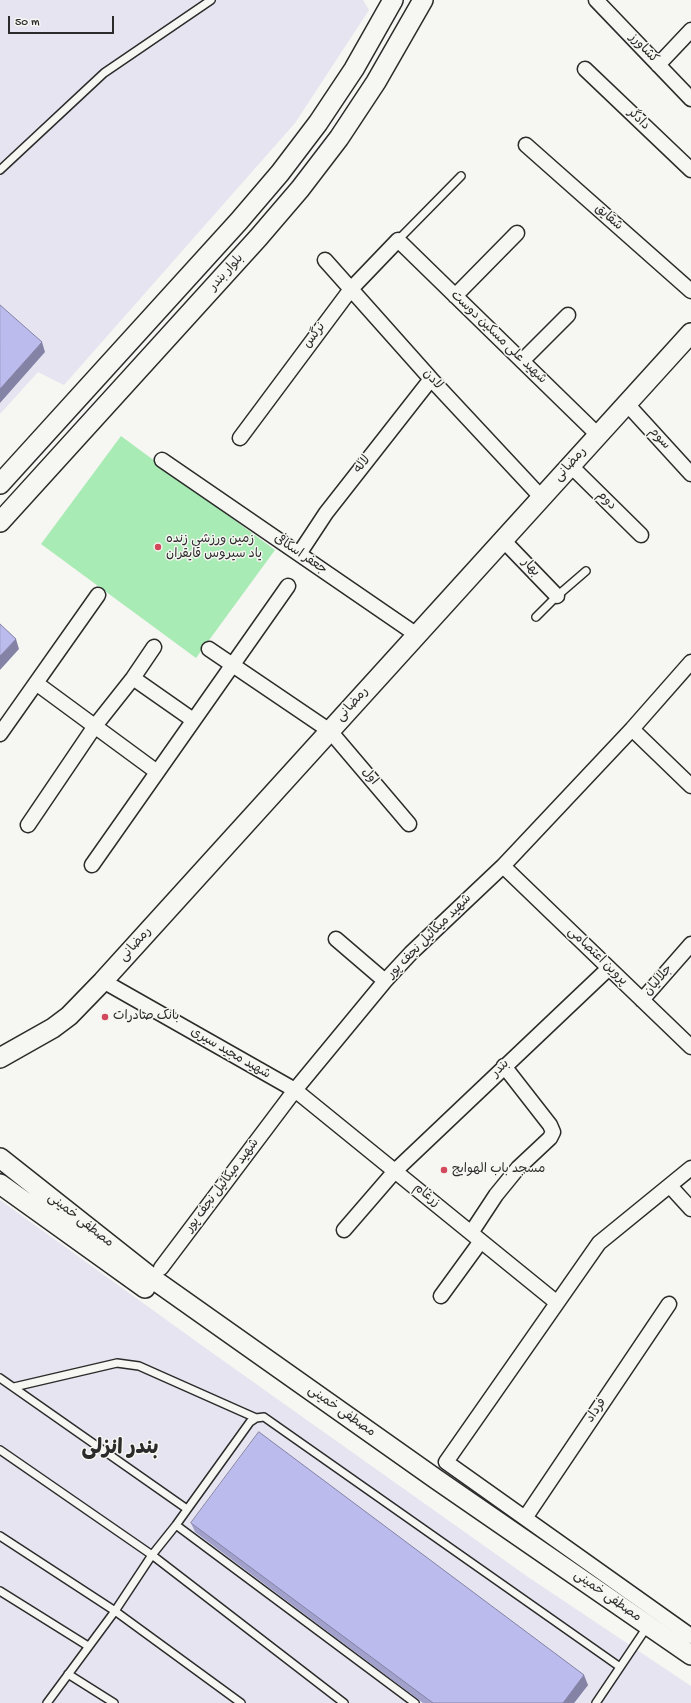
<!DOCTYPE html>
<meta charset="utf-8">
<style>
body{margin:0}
#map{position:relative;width:691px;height:1703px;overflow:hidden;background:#f6f6f2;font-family:"Gochi Hand",sans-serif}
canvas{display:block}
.scale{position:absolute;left:8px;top:16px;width:106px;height:18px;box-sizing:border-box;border:2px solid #2b2b2b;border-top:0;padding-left:5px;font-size:12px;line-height:14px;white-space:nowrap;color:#2b2b2b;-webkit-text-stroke:3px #f6f6f2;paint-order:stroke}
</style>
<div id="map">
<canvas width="691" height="1703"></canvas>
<div class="scale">50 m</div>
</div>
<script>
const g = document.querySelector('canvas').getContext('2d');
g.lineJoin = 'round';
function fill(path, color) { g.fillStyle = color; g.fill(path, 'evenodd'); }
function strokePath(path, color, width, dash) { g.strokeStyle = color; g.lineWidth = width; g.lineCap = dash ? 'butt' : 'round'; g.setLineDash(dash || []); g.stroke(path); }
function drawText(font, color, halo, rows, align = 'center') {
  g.font = font + ' "Gochi Hand","Playpen Sans Arabic",sans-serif'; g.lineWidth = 3; g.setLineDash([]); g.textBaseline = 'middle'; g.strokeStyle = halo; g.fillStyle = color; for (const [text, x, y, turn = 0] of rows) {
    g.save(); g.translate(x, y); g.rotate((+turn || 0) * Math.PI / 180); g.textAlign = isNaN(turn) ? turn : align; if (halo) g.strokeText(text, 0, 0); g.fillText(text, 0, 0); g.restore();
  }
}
const built = new Path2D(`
 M0 0H363L369 10 295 123 64 385 38 372 0 414Z
 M0 1200 211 1352 528 1577 691 1686V1703H0Z`);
const green = new Path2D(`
 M121 436 275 550 196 658 41 544Z`);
const lane = new Path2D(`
 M0 170 104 73 211 0
 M398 240 461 176
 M536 617 557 596 586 571
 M0 1378 187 1509
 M14 1387 117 1363 139 1366 256 1418
 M0 1450 152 1555 344 1703
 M176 1525 415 1703
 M0 1536 115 1611 241 1703
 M0 1591 88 1646
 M68 1674 114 1703
 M47 1703 115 1611 152 1555 176 1525 250 1422 256 1418 264 1417 620 1667
 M596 1703 643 1633`);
const street = new Path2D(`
 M596 0 691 99
 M658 65 691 30
 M585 69 691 170
 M526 145 691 291
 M325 260 431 379 542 498
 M455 296 517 233
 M522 361 568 315
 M627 404 691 474
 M240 438 351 289 398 240 598 435
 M162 460 417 635
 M571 466 641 535
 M503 540 557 596
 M299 554 326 513 431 379
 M209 649 330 731 409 824
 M133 678 193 720
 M36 683 157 772
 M632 729 691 786
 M0 734 98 595
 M28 825 95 726 133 678 154 647
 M92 865 288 586
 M503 866 691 1047
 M336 939 385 981
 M103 981 295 1090 556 1302
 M642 1000 691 944
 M691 1168 599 1243 446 1462 691 1636
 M670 1186 691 1209
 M344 1230 395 1171 609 968
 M471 1233 496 1195 518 1168 550 1138 553 1132 550 1125 504 1066
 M161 1268 295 1090 385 981 411 953 503 866 632 729 691 662
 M441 1296 481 1241
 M525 1518 669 1304`);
const secondary = new Path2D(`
 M0 484 239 221 280 173 318 123 354 69 393 0
 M0 522 258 238 300 189 339 138 376 82 423 0
 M0 1058 53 1028 69 1016 103 981 691 333
 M0 1158 153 1279 436 1479 691 1655
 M0 1184 145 1288`);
const wall = new Path2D(`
 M191 1523 588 1685 574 1703H423L195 1532Z`);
const shadedWall = new Path2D(`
 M42 342 45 352 0 403V389Z
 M16 639 19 649 0 670V656Z
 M584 1675 588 1685 574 1703H563Z`);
const building = new Path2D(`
 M0 305 42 342 0 389Z
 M0 624 16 639 0 656Z
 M259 1432 584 1675 563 1703H433L191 1523Z`);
const markers = [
 [158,547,4,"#d1495b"],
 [105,1017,4,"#d1495b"],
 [444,1170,4,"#d1495b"]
];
const streetNames = [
 ["کشاورز",643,49,46],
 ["دادگر",638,120,44],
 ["شقایق",608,218,41],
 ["بلوار بندر",227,273,-48],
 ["نرگس",315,336,-53],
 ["شهید علی مسکین دوست",498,338,44],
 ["لادن",432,380,48],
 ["سوم",659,439,47],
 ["لاله",363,465,-52],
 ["رمضانی",571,465,-48],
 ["دوم",606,501,45],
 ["جعفر اسکافی",300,555,34],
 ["بهار",530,568,46],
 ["رمضانی",353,705,-48],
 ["اول",369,777,50],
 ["شهید میکائیل نجف پور",430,937,-45],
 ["رمضانی",136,945,-48],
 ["پروین اعتصامی",597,957,44],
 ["جلالیان",659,981,-49],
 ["شهید مجید سیری",230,1054,30],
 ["بندر",501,1069,-44],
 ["شهید میکائیل نجف پور",223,1186,-53],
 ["زرغام",426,1196,39],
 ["مصطفی خمینی",80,1221,38],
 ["فرداد",597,1411,-56],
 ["مصطفی خمینی",341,1412,35],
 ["مصطفی خمینی",607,1597,35]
];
const poiNames = [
 ["زمین ورزشی زنده",166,540],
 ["یاد سیروس قایقران",166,555],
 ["بانک صادرات",113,1017],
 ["مسجد باب الهوایج",452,1170]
];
const townNames = [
 ["بندر انزلی",120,1450]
];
fill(built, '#e5e4f0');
fill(green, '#a9ebb4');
strokePath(lane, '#2b2b2b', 10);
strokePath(street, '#2b2b2b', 17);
strokePath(secondary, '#2b2b2b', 22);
strokePath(lane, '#f6f6f2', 7);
strokePath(street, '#f6f6f2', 14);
strokePath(secondary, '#f6f6f2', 19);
fill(wall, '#a2a1cc');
fill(shadedWall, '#8483a6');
fill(building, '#bcbbed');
strokePath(building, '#8483a6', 1);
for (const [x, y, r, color] of markers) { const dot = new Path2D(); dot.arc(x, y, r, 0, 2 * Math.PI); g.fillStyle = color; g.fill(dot); strokePath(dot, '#f6f6f2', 1.5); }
drawText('13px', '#2b2b2b', '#f6f6f2', streetNames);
drawText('13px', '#2b2b2b', '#f6f6f2', poiNames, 'left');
drawText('bold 21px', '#2b2b2b', '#f6f6f2', townNames);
</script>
